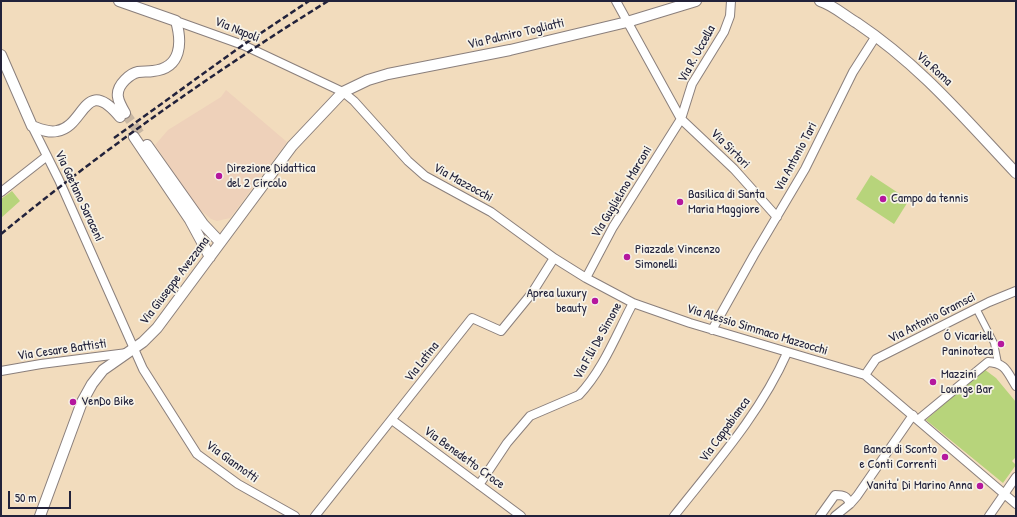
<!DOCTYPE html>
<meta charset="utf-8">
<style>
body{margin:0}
#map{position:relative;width:1017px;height:517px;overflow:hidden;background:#f2dcbd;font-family:"Patrick Hand",sans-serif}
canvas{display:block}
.frame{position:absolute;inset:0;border:2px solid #22223b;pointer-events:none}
.scale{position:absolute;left:8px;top:491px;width:63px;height:18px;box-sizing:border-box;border:2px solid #22223b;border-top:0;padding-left:5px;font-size:12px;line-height:14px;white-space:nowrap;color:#22223b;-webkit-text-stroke:3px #f7f3e8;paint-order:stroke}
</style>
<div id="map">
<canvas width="1017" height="517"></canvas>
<div class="frame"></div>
<div class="scale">50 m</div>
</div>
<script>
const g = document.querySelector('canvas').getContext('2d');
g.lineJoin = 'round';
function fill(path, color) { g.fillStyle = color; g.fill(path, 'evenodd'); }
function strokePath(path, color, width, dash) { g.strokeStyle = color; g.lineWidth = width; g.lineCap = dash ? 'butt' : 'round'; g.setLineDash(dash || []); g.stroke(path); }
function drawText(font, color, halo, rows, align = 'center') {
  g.font = font + ' "Patrick Hand",sans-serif'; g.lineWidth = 3.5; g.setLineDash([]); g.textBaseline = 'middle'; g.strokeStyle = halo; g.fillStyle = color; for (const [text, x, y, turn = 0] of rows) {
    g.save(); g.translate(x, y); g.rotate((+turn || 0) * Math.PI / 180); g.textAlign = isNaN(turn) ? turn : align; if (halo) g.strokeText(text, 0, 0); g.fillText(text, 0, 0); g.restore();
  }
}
const built = new Path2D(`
 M226 90 287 142 230 218 217 221 211 219 197 207 155 145 168 130 221 97Z`);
const green = new Path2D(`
 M871 175 909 200 894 224 856 199Z
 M12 191 20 201 1 218V199Z
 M984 369 996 378 1016 402V457L1012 461 1016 465 1003 483 926 420Z`);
const tertiaryTunnel = new Path2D(`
 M125 113 140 134`);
const pedestrian = new Path2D(`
 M976 308 994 343 998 363`);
const minor = new Path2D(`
 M616 1 681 119 734 169 777 217
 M176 21 243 45 343 92 354 101 408 161 425 176 491 212 554 258 586 278 633 303 690 323 865 375 1016 504
 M32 126 59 180 143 369 197 454 238 484 295 516
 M1 192 47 156
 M586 278 613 227 681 119 692 84 724 32 730 16 731 1
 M712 330 754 255 805 169 853 72 876 36
 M1 371 41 364 127 353
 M865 375 876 359 989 302 1016 291
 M919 419 988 362C1006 363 1007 372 1016 386
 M392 420 521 516
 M479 485 507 443 530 416 579 395C603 370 617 333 633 303
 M315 516 472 318 501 331 532 293 554 258
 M674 516C715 464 760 414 787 353
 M820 516 835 495C844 495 847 496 850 504
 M835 516 850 504 857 496 913 415
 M989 516 1016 477`);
const tertiary = new Path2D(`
 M119 1 176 21C182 42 182 68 153 71 148 72 143 71 138 72 133 73 128 77 125 80 113 92 118 101 125 113
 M820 1C833 5 845 16 857 23 921 66 964 118 1016 173
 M1 55 32 126C40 129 48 133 57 131 85 127 84 74 120 117
 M134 137 190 220 210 257
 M147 145 203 224 220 242
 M40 516 82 402 92 384 103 370 143 342 157 328 292 146 343 92 368 80 388 74 510 50 627 22 696 1`);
const rail = new Path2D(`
 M114 138 243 45 309 1
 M1 234C104 149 214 72 328 1`);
const markers = [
 [219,176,4,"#b5179e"],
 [883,199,4,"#b5179e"],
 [680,202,4,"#b5179e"],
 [627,257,4,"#b5179e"],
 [595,301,4,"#b5179e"],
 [1001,344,4,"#b5179e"],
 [933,382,4,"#b5179e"],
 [73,402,4,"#b5179e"],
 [945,457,4,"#b5179e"],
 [980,486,4,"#b5179e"]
];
const streetNames = [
 ["Via Napoli",237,30,22],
 ["Via Palmiro Togliatti",516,34,-13],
 ["Via R. Uccella",697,54,-61],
 ["Via Roma",934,69,42],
 ["Via Sirtori",730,149,45],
 ["Via Antonio Tari",796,157,-62],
 ["Via Mazzocchi",463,183,29],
 ["Via Guglielmo Marconi",622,192,-59],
 ["Via Gaetano Saraceni",79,196,65],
 ["Via Giuseppe Avezzana",175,281,-53],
 ["Via Antonio Gramsci",932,318,-27],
 ["Via Alessio Simmaco Mazzocchi",757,330,17],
 ["Via F.lli De Simone",598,341,-61],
 ["Via Cesare Battisti",62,350,-8],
 ["Via Latina",422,362,-52],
 ["Via Cappabianca",725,430,-54],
 ["Via Benedetto Croce",464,458,36],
 ["Via Giannotti",232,462,36]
];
const poiNames = [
 ["Direzione Didattica",227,169],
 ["del 2 Circolo",227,184],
 ["Basilica di Santa",688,195],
 ["Maria Maggiore",688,210],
 ["Campo da tennis",891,199],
 ["Piazzale Vincenzo",635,250],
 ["Simonelli",635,265],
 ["Aprea luxury",587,294,"right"],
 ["beauty",587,309,"right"],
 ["Ó Vicariell",993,337,"right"],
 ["Paninoteca",993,352,"right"],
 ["Mazzini",941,375],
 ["Lounge Bar",941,390],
 ["VenDo Bike",81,402],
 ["Banca di Sconto",937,450,"right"],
 ["e Conti Correnti",937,465,"right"],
 ["Vanita' Di Marino Anna",972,486,"right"]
];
fill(built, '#eed1ba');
fill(green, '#b7d47b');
strokePath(tertiaryTunnel, '#c8b7a3', 10, [10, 5]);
strokePath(pedestrian, '#8a7f7c', 8);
strokePath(minor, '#8a7f7c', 10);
strokePath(tertiary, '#8a7f7c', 12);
strokePath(pedestrian, '#fff', 6);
strokePath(minor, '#fff', 8);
strokePath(tertiary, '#fff', 10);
strokePath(rail, '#22223b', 2.5, [6, 3]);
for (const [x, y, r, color] of markers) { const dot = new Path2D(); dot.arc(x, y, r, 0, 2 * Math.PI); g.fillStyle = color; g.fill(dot); strokePath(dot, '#f7f3e8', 1.5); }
drawText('13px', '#22223b', '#f7f3e8', streetNames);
drawText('13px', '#22223b', '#f7f3e8', poiNames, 'left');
</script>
